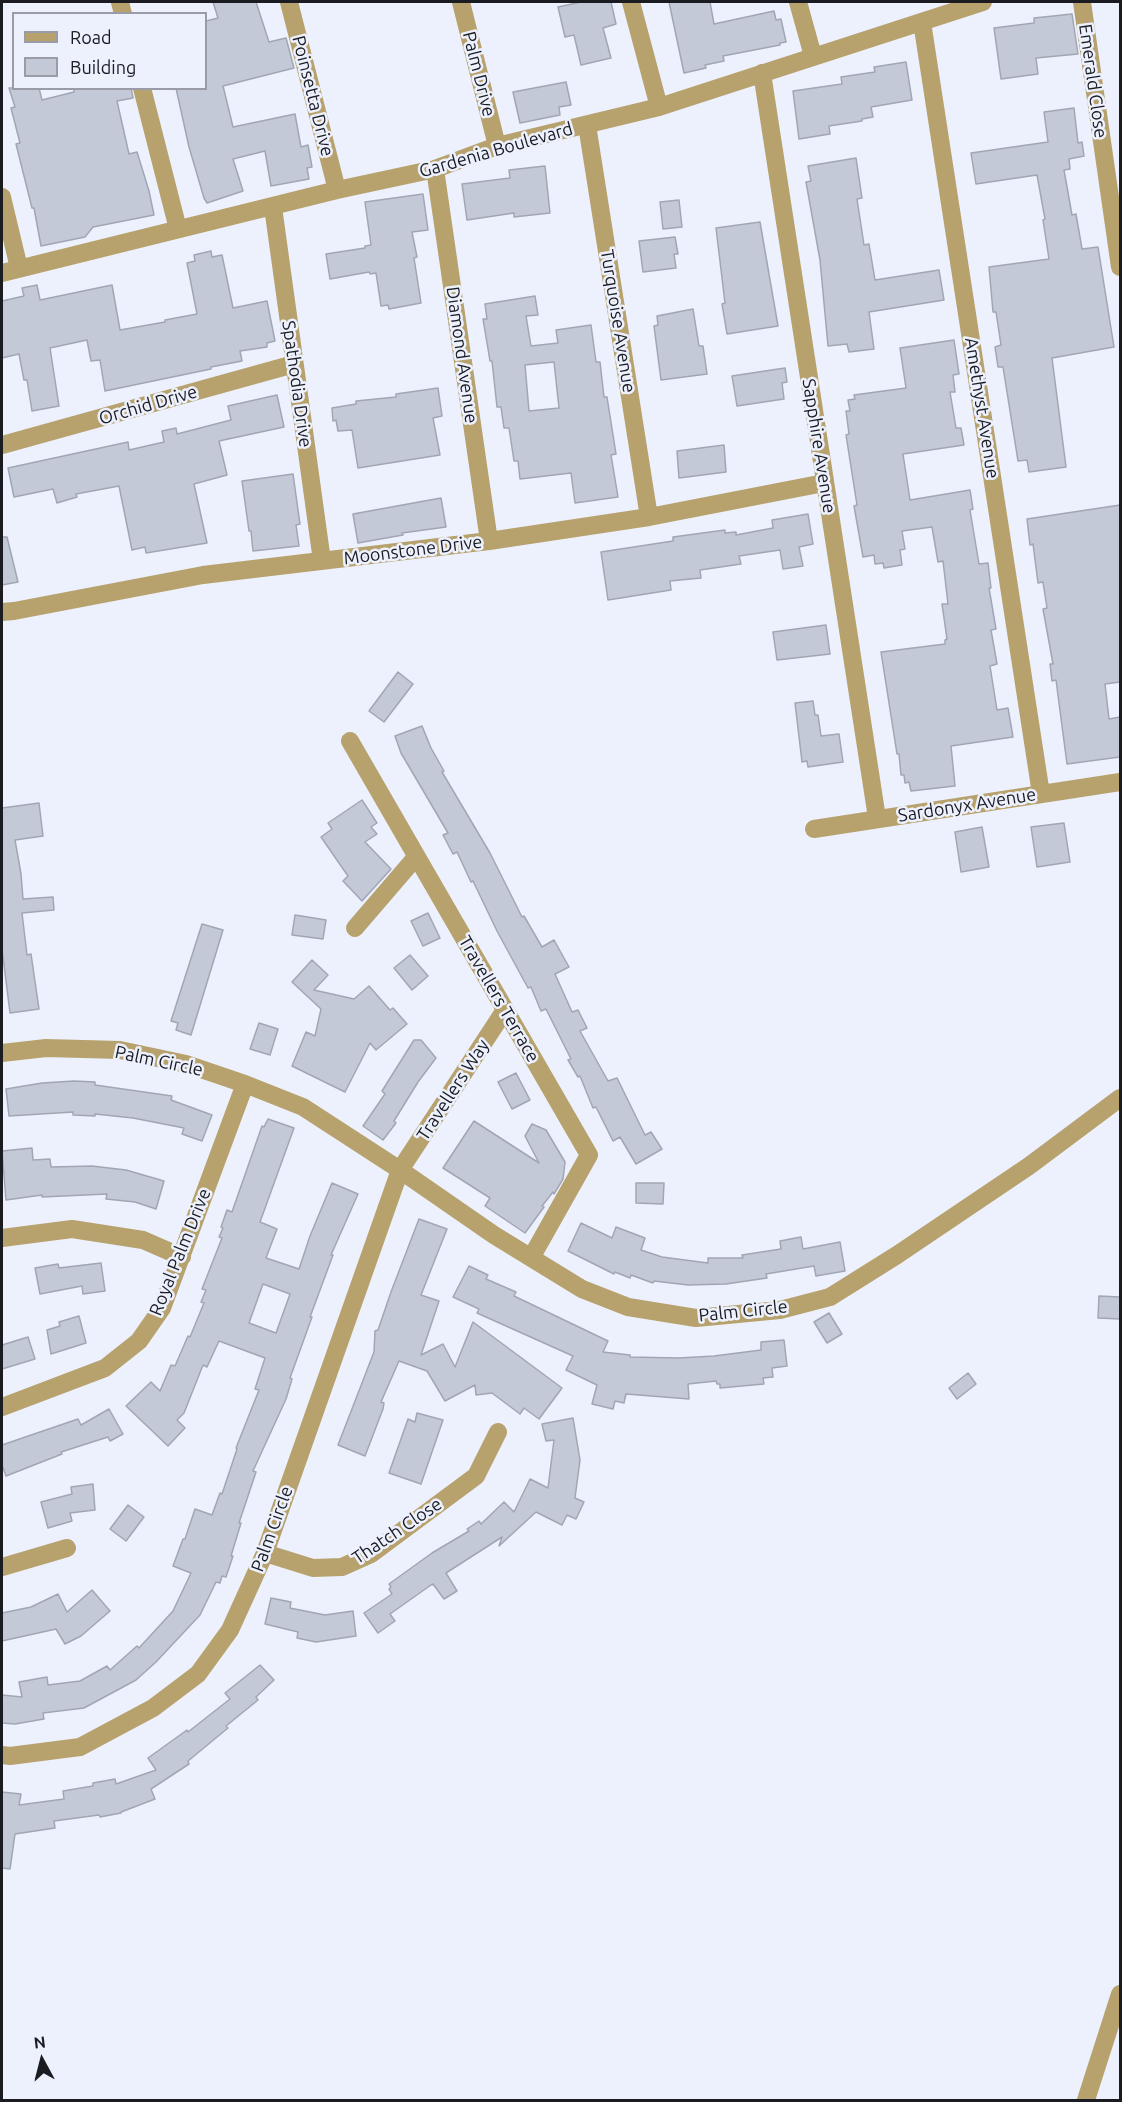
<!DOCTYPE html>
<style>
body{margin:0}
#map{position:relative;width:1122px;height:2102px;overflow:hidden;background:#edf1fe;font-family:Ubuntu,sans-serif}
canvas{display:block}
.frame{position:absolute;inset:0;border:3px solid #1a1c21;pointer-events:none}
.legend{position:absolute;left:12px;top:12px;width:195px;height:78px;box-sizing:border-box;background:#edf1fe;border:2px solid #999ca6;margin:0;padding:8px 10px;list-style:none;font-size:18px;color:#1a1c21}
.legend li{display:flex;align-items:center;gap:12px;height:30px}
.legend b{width:30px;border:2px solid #999ca6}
.north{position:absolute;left:12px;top:2030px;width:60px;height:60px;-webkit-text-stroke:4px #edf1fe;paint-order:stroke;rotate:353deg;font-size:16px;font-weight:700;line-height:24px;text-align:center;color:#1a1c21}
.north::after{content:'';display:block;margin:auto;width:21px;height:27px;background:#1a1c21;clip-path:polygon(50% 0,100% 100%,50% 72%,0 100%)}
</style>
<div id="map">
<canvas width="1122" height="2102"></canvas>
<div class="frame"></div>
<ul class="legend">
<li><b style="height:8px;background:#b7a26d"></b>Road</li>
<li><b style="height:16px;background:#c4c9d8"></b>Building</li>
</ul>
<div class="north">N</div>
</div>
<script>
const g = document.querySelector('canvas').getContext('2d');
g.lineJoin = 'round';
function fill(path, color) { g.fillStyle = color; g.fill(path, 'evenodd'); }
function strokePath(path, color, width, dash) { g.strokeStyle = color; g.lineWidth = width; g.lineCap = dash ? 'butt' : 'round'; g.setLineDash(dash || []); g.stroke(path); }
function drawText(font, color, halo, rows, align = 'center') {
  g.font = font + ' Ubuntu,sans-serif'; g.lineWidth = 5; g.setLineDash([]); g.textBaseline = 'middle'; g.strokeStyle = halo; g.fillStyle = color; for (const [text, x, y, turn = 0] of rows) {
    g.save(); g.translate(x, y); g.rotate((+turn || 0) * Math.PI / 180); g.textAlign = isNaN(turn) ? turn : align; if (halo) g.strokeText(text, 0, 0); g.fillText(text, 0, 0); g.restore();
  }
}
const building = new Path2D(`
 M213 2H256L269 42 286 38 294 68 223 86 233 127 295 114 301 147 308 145 312 167 307 168 309 179 271 186 265 151 233 159 243 191 207 203 204 198 189 147 176 88H206V21L218 18Z
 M581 2H611L616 24 603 28 611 58 581 65 574 35 565 37 558 7Z
 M669 2H710L714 24 774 11 776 20 781 19 786 42 780 43V45L723 56 724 61 705 65 706 68 684 73Z
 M1072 14 1078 54 1036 58 1038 74 1001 79 994 28 1034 23V18Z
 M906 62 912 100 871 107 873 117 862 119V121L829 126 830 134 799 139 793 91 842 84 841 77 875 72 874 67Z
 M566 82 571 105 559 107 560 115 520 123 513 92Z
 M9 88H39L42 100 74 92V88H131L133 98 117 101 129 154 137 152 149 191 154 215 93 227 85 237 41 246 34 208H32L16 144 20 143 11 108 15 107Z
 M1074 108 1078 143 1082 142 1084 156 1069 159 1070 169 1064 170 1072 215 1076 214 1082 249 1098 247 1114 347 1052 358 1066 467 1029 472 1027 460 1018 461 1003 367H998L995 347 1001 345 996 312H993L989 267 1049 259 1043 220 1045 219 1037 175 976 184 971 153 1048 142 1044 112Z
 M856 158 862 198 857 199 864 245 869 244 875 280 939 270 944 300 869 312 874 349 849 352 847 344 828 346 820 260 806 182 811 181 808 166Z
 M545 166 550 213 514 217V213L467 220 462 184 510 178 509 170Z
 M423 194 428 230 412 232 417 257 414 258 421 303 389 309 388 305 381 306 376 273 370 274 369 272 330 279 326 254 365 248V246L371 245 365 202Z
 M679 200 682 227 663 229 660 202Z
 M760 222 778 326 727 334 722 304 725 303 716 228Z
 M675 237 678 254H674L676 268 643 272 639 241Z
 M211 251 212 257 222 255 233 308 267 301 275 341 267 343V347L240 351 242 361 211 367V369L105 391 100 360 91 361 87 340 50 348 59 406 32 411 27 380H24L19 354 2 358V301L24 296 22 288 37 285 40 300 112 285 120 330 165 322V320L197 314 187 263 195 261 194 255Z
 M535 296 538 315 526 316 531 346 558 343 556 330 591 325 596 362H600L604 397H607L616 454 611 455 618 497 575 503 571 473 520 479 518 461H514L509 428H504L501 407H497L492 361H490L483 319H487L485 304ZM554 362 559 408 529 411 525 365Z
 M693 309 699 346H703L707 374 661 380 654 326 658 325 657 316Z
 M954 340 959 374 953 375 955 392H950L956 428H961L964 445 903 454 910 500 970 490 973 509 970 510 979 564 988 563 991 588H989L996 629 991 630 997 664 990 666 997 710 1008 708 1013 737 951 746 955 786 911 791 909 782 905 783 904 775H901L899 754H897L881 652 945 644V640L947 639 942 604H948L943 561 938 562 932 527 902 531 905 549 900 550 902 565 884 568 883 563 875 564 874 555 863 557 854 506 857 505 846 435 849 434 846 411H850L848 400 855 399 854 395 906 388 900 348Z
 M785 368 787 382 782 383 784 399 737 406 732 376Z
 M438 388 442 416 433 418 440 455 358 468 352 430 338 431 336 420 333 421 332 408 356 404V401L396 397V394Z
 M277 395 284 427 219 441 227 475 194 484 207 543 146 553 145 547 132 550 119 486 76 494 77 497 57 503 53 489 14 497 8 468 128 442 129 450 164 442 162 431 176 428 177 434 231 420 228 406Z
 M724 445 726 472 679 478 677 451Z
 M293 474 300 524 296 525 299 546 253 551 251 531H249L242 481Z
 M441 498 446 527 402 533 403 535 358 543 353 514Z
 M1120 505V682L1105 684 1109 719 1120 717V757L1067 764 1056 680 1052 681 1050 664H1053L1043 609 1047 608 1043 582 1038 583 1033 544 1030 545 1027 519Z
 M808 514 813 544 799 547 803 566 783 569 780 550 739 556 741 564 700 570 701 578 670 581 671 590 608 600 601 552 673 541V537L725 530V533L736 532V535L773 528 772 520Z
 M2 537H7L18 582 2 585Z
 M826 625 830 654 777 660 773 632Z
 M398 672 413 684 384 722 369 711Z
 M813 701 815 715H818L821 736 839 734 843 762 808 767 807 761 802 762 795 703Z
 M422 726 431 748 444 771 442 772 490 853 522 917 524 916 542 947 554 940 569 967 555 974 572 1012 578 1010 587 1028 580 1031 608 1081 617 1078 645 1135 651 1132 662 1149 636 1164 620 1137 613 1141 596 1107 593 1108 580 1076 578 1077 568 1060 571 1059 546 1009 541 1011 531 987 528 988 497 931 473 881 471 882 457 852 453 854 443 835 448 833 401 753 395 736Z
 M362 800 377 823 371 827 377 834 365 842 391 869 362 901 343 881 348 876 321 837 332 829 328 823Z
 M39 803 43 836 15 840 21 874 23 899 53 897 54 910 22 913 27 955 31 954 39 1009 10 1013 2 949V808Z
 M1064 823 1070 862 1037 867 1031 827Z
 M982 827 989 867 961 872 955 832Z
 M428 913 440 938 423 946 411 921Z
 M295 915 326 920 323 939 292 935Z
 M202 924 223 930 191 1035 176 1030 178 1023 171 1021Z
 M410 955 428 976 412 990 394 968Z
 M312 960 328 975 314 990 354 999 369 986 390 1010 393 1008 407 1024 376 1050 370 1043 345 1092 292 1066 306 1032 315 1036 321 1009 292 982Z
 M259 1023 278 1029 270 1055 250 1049Z
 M414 1040H421L436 1058 418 1082 394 1121 396 1123 383 1140 363 1126 385 1094 382 1091Z
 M516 1073 530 1100 512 1109 498 1082Z
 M74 1081 95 1082V1085L172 1096 171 1100 212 1115 202 1141 182 1134 184 1128 133 1118 95 1114V1116L73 1115V1112L9 1116 6 1089 42 1083Z
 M268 1119 294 1128 260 1222 277 1229 266 1258 299 1269 310 1236 332 1183 358 1194 331 1255H333L310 1317H312L290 1378 292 1379 286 1399 253 1471 256 1472 239 1523H241L231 1556H233L226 1577 222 1576 220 1583 216 1582 200 1615 156 1662 136 1680 84 1708 43 1713 44 1719 15 1724 2 1723V1695L22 1697 19 1682 47 1677 48 1685 80 1681 107 1666 110 1670 137 1646 139 1648 173 1611 191 1573 173 1566 183 1539H185L195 1509 212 1515 220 1493 222 1494 237 1449 236 1448 259 1390 255 1389 265 1358 219 1341 207 1367 203 1365 184 1413 177 1420 185 1428 168 1446 126 1406 151 1382 160 1391 171 1365 175 1366 188 1336 190 1337 204 1303 201 1302 206 1290 202 1289 222 1238 219 1237 223 1228 221 1227 227 1210 232 1212 262 1126 264 1127ZM263 1284 290 1294 276 1333 249 1323Z
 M474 1121 539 1163 525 1136 532 1124 546 1130 565 1162 563 1179 554 1194 553 1192 542 1206 544 1207 525 1233 485 1206 490 1198 443 1168Z
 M32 1148 33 1160 50 1159 51 1167 92 1166 126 1170 164 1181 156 1209 135 1202 106 1199 107 1194 42 1197V1195L6 1200 2 1151Z
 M636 1183H664L663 1204 636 1203Z
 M419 1219 447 1229 421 1295 439 1301 421 1355 443 1344 455 1367 473 1322 562 1388 539 1419 524 1408 520 1414 492 1393 476 1395 475 1385 445 1401 427 1371 399 1361 381 1402 384 1403 383 1409 365 1456 338 1445 374 1352 375 1331 378 1330 391 1292Z
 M581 1223 612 1238 616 1227 645 1238 641 1250 662 1257 708 1263V1258H743L742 1255 781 1249 780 1241 801 1237 803 1249 840 1242 845 1271 816 1276 814 1266 766 1274 767 1278 726 1284 688 1285 654 1281 653 1283 631 1275 630 1278 615 1272 614 1274 568 1251Z
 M101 1263 105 1291 83 1294 82 1286 40 1294 35 1268 58 1264 59 1268Z
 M469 1266 488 1275 486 1279 516 1292 514 1296 608 1341 603 1352 630 1355V1357L679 1358 714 1356 761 1350V1342L784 1340 787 1366 772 1368 773 1377 763 1378 764 1384 720 1388V1384H717L716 1381 688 1384 689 1399 626 1394 624 1403 615 1401 613 1409 592 1404 597 1385 566 1370 573 1356 477 1313 479 1309 453 1297Z
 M1099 1296 1120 1297V1319L1098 1318Z
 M829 1313 842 1334 827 1343 814 1322Z
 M79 1316 86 1343 51 1354 47 1330 60 1326 59 1322Z
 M28 1337 35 1359 2 1369V1345Z
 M968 1373 976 1384 957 1399 949 1388Z
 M109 1409 123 1434 110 1441 108 1437 61 1452 62 1454 6 1476 2 1465V1445L78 1419 81 1425Z
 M417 1413 443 1420 421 1484 389 1473 408 1419 415 1422Z
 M573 1418 580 1460 575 1498 584 1502 576 1519 567 1515 562 1525 536 1512 499 1546 502 1537 446 1573 457 1591 444 1599 433 1584 431 1585 390 1614 395 1621 378 1633 364 1613 392 1594 389 1589 391 1587 389 1584 432 1553 469 1531 467 1529 479 1521 481 1524 504 1502 514 1512 530 1479 548 1488 554 1440 546 1441 542 1424Z
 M93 1484 95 1510 70 1513 72 1521 48 1528 41 1502 72 1494 71 1487Z
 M128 1505 144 1517 126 1541 110 1529Z
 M92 1590 110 1611 81 1636 65 1644 56 1629 2 1641V1613L31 1607 58 1594 67 1612Z
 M271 1598 291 1602 290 1608 325 1615 353 1611 356 1636 316 1642 297 1638 298 1632 265 1624Z
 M260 1665 274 1680 256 1697 258 1700 226 1726 228 1728 188 1761 189 1764 151 1789 155 1799 121 1812V1813L100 1817 99 1815 54 1821 55 1828 15 1834 10 1869 2 1868V1792L21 1794 19 1805 64 1799 63 1791 93 1786V1783L115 1779 116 1784 156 1770 148 1758 187 1730 188 1732 230 1699 225 1693Z`);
const minor = new Path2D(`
 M120 2 123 14
 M289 2 337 190
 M461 2 497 146
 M631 2 659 107
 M798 2 813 56
 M1082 2 1120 267
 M922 22 1041 794
 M762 73 877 818
 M142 88 178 229
 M587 125 649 517
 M435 169 489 541
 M2 197 19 268
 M273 207 322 561
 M2 273 337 190 435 169 497 146 659 107 983 2
 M2 445 294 364
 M2 612 14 611 203 575 489 541 649 517 824 483
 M350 741 589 1155 531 1258
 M814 829 1120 782
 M355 928 416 857
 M2 1053 46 1048 120 1050 186 1064 245 1084 303 1107 400 1170 494 1235 582 1289 628 1307 696 1318 780 1310 830 1297 897 1255 1029 1166 1120 1098
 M2 1238 72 1229 143 1240 182 1257
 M2 1407 105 1368 139 1341 162 1308 245 1084
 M265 1553 313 1568 342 1567 371 1554 476 1476 498 1432
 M2 1567 67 1548
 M2 1755 10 1756 80 1747 153 1708 198 1674 230 1630 265 1553 400 1170 505 1010
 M1086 2100 1120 1994`);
const streetNames = [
 ["Palm Drive",479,74,76],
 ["Emerald Close",1093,81,82],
 ["Poinsetta Drive",313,96,76],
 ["Gardenia Boulevard",496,150,-16],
 ["Turquoise Avenue",618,321,81],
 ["Diamond Avenue",462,355,82],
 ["Spathodia Drive",297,384,82],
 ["Orchid Drive",148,405,-16],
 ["Amethyst Avenue",982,408,81],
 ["Sapphire Avenue",819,446,81],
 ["Moonstone Drive",413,550,-7],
 ["Sardonyx Avenue",967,805,-9],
 ["Travellers Terrace",499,999,60],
 ["Palm Circle",159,1061,12],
 ["Travellers Way",453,1090,-57],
 ["Royal Palm Drive",180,1252,-68],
 ["Palm Circle",743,1311,-6],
 ["Palm Circle",272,1529,-70],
 ["Thatch Close",397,1531,-34]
];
fill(building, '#c4c9d8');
strokePath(building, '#a1a6b5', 1.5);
strokePath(minor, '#b7a26d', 18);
drawText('18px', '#1a1c21', '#edf1fe', streetNames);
</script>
